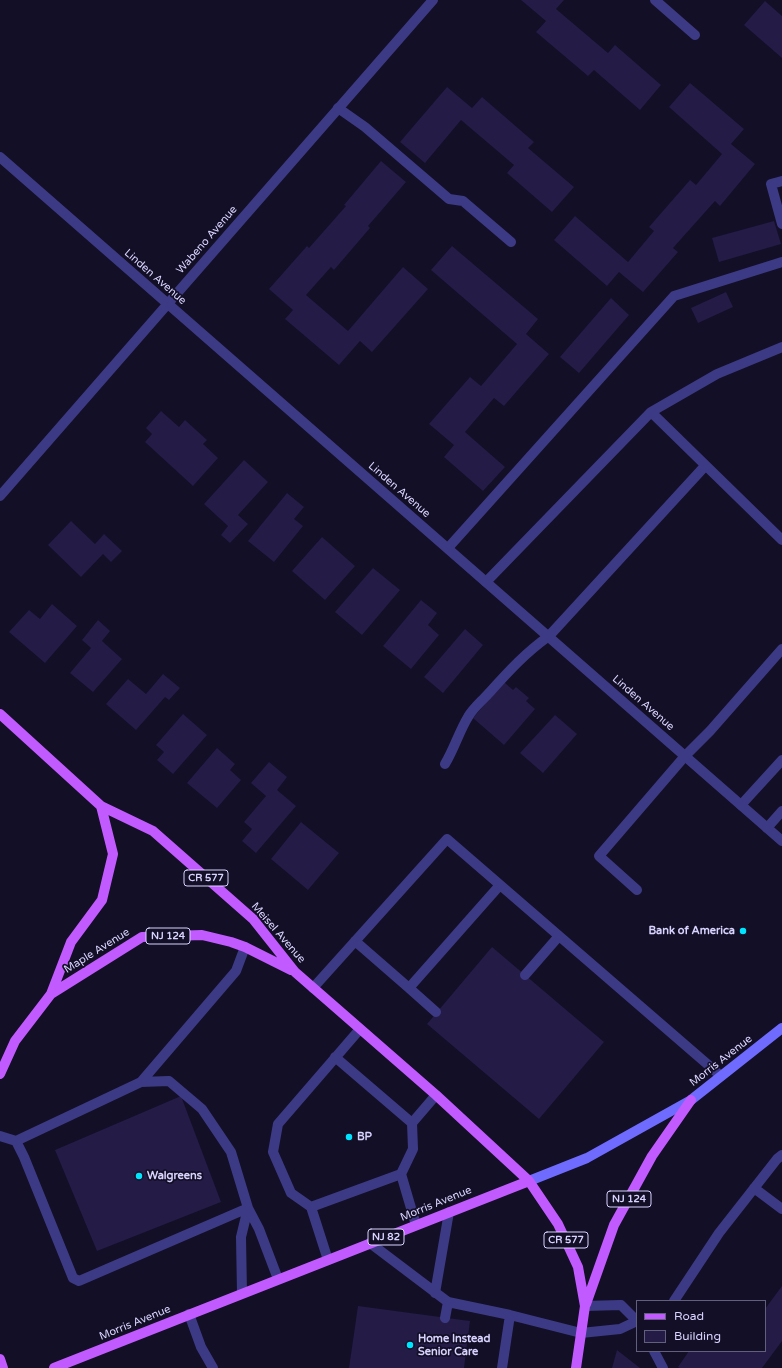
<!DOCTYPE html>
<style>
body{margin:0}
#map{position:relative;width:782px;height:1368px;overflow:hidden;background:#130f26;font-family:"Varela Round",sans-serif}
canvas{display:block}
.legend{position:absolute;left:636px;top:1300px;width:130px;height:52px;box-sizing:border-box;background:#130f26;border:1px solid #625e7d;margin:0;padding:5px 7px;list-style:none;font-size:12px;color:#d9d4ff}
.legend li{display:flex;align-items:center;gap:8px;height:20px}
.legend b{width:20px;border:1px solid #625e7d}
</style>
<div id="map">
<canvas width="782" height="1368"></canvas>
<ul class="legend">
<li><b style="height:5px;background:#c25bff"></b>Road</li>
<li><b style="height:11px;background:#241b47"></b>Building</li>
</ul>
</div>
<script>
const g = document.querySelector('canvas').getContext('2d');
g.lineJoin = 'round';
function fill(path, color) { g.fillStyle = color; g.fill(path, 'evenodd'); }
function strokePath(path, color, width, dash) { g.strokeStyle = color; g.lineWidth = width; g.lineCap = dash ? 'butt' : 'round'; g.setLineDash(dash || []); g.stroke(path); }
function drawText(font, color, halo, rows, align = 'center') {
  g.font = font + ' "Varela Round",sans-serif'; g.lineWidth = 3.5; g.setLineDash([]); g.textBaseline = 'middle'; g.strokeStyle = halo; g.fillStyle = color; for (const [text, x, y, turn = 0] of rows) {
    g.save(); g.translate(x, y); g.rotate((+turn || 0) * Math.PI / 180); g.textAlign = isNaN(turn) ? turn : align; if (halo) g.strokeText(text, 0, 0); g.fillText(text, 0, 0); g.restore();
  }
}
const building = new Path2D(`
 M521 0H564L556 9 608 53 615 45 661 85 640 110 594 70 588 76 536 32 546 21Z
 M765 1 782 16V58L744 25Z
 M690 83 744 129 731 144 755 164 720 206 715 201 673 248 678 252 643 292 619 272 607 286 554 240 575 216 628 262 654 231 649 227 690 180 696 185 722 154 669 107Z
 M447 87 472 108 482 97 534 142 528 148 574 187 552 212 507 173 514 165 461 120 425 163 400 142Z
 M381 161 406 182 368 226 370 228 334 270 331 267 306 295 348 331 403 267 428 289 372 352 360 341 339 365 285 319 293 310 269 289 307 246 309 248 346 206 344 205Z
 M774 221 781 244 719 262 712 238Z
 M452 246 538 319 526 334 549 354 504 406 494 398 465 432 505 467 483 491 444 457 454 445 429 424 470 377 481 386 517 344 431 270Z
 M726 292 733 307 698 323 691 308Z
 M611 298 629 315 579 373 560 357Z
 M161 411 179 427 185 420 207 440 203 444 218 458 193 486 145 442 152 434 146 428Z
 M244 460 268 482 238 515 248 524 230 543 221 535 228 526 204 504Z
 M287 493 304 507 294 519 303 526 274 562 248 541Z
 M71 521 95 544 104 534 122 551 111 562 103 554 81 577 48 545Z
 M322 537 355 566 325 600 292 571Z
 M373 568 400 590 362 635 335 612Z
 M421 600 437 613 428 625 439 635 411 669 383 646Z
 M52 604 77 626 45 663 9 632 29 610 40 619Z
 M98 620 110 631 102 641 122 659 93 692 70 673 91 648 82 640Z
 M465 629 483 645 443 693 424 677Z
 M163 674 180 688 169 700 165 697 136 730 106 704 128 679 146 694Z
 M504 682 513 690 516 687 529 698 526 701 535 709 504 745 473 718Z
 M183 714 207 735 173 774 157 760 164 752 156 745Z
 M555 715 577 734 543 773 520 753Z
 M217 748 235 764 230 770 241 780 217 808 187 783Z
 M269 762 287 777 277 790 296 806 256 853 242 841 252 829 244 822 266 796 251 783Z
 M301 822 339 853 308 890 271 859Z
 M492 947 604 1042 539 1119 427 1024Z
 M181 1096 221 1202 97 1251 55 1150Z
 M782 1286V1341L762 1368H680L678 1367 689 1351H765V1309Z
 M358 1306 470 1321 464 1368H349Z
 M617 1350 640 1368H612Z`);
const lane = new Path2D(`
 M655 0 695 35
 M338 108 365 127 449 199 463 201 511 242
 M782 181 771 184 782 224
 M651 412 782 540
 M448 548 674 296 782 262
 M486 582 651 412 717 374 782 347
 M445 764C454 749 459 732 468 717 473 708 482 701 488 694 508 672 525 653 549 636L705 466
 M741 805 782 760
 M767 828 782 811
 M637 890 599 856 685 756 710 731 782 649
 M355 941 409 988 500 885
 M525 975 559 936
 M313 988 447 839 721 1076
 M409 988 436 1012
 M335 1057 412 1123 413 1149 401 1174 416 1225
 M141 1082 236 971 245 947
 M412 1123 436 1095
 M0 1136 16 1141 24 1157 73 1278 79 1281 248 1208
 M16 1141 141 1082 169 1081 202 1109 231 1152 248 1208 259 1229 278 1279
 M754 1188 782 1209
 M311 1207 401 1174
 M370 1243 448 1302 510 1315 581 1333 620 1329 637 1321
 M328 1260 311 1207 291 1193 273 1152 278 1124 360 1029
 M242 1293 241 1237 248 1208
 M435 1293 449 1212
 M674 1301 719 1233 777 1159 782 1155
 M585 1306 621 1305 637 1321
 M189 1314 201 1347 213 1368
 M445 1318 448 1302
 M654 1351 663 1368
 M502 1368 510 1315`);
const street = new Path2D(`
 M0 157 782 841
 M0 496 433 0`);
const secondary = new Path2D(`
 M529 1181 587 1158 691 1100 782 1028`);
const primary = new Path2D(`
 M0 714 101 806 153 831 253 919 295 972 436 1095 529 1181 558 1224 578 1267 585 1306 576 1368
 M51 994 71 942 102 900 113 854 101 806
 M0 1074 15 1041 51 994 142 937 202 935 231 942 245 947 291 970
 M586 1304 614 1225 652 1156 691 1100
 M0 1359 3 1368
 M54 1368 529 1181`);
const markers = [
 [743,931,4,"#00e5ff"],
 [349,1137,4,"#00e5ff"],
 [139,1176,4,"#00e5ff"],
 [410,1345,4,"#00e5ff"]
];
const shields = [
 [206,878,44],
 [168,936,44],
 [629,1199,44],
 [386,1237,36],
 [566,1240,44]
];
const shieldNames = [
 ["CR 577",206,878],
 ["NJ 124",168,936],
 ["NJ 124",629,1199],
 ["NJ 82",386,1237],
 ["CR 577",566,1240]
];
const streetNames = [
 ["Wabeno Avenue",207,240,-49],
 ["Linden Avenue",155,277,41],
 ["Linden Avenue",399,490,41],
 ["Linden Avenue",643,703,41],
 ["Meisel Avenue",278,933,49],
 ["Maple Avenue",97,951,-32],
 ["Morris Avenue",721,1061,-38],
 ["Morris Avenue",436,1204,-22],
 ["Morris Avenue",135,1323,-22]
];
const poiNames = [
 ["Bank of America",735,931,"right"],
 ["BP",357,1137],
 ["Walgreens",147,1176],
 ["Home Instead",418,1339],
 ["Senior Care",418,1352]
];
fill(building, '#241b47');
strokePath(lane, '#3d3a85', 10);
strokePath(street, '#3d3a85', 10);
strokePath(secondary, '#6f6bff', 10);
strokePath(primary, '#c25bff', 10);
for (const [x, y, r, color] of markers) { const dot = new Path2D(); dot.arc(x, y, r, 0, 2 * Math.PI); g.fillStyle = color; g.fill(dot); strokePath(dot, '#130f26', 1.5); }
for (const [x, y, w] of shields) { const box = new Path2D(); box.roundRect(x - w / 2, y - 8, w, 16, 3); g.fillStyle = '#130f26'; g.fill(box); strokePath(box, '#d9d4ff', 1); }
drawText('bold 10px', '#d9d4ff', null, shieldNames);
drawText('11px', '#d9d4ff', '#130f26', streetNames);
drawText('bold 11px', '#d9d4ff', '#130f26', poiNames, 'left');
</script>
